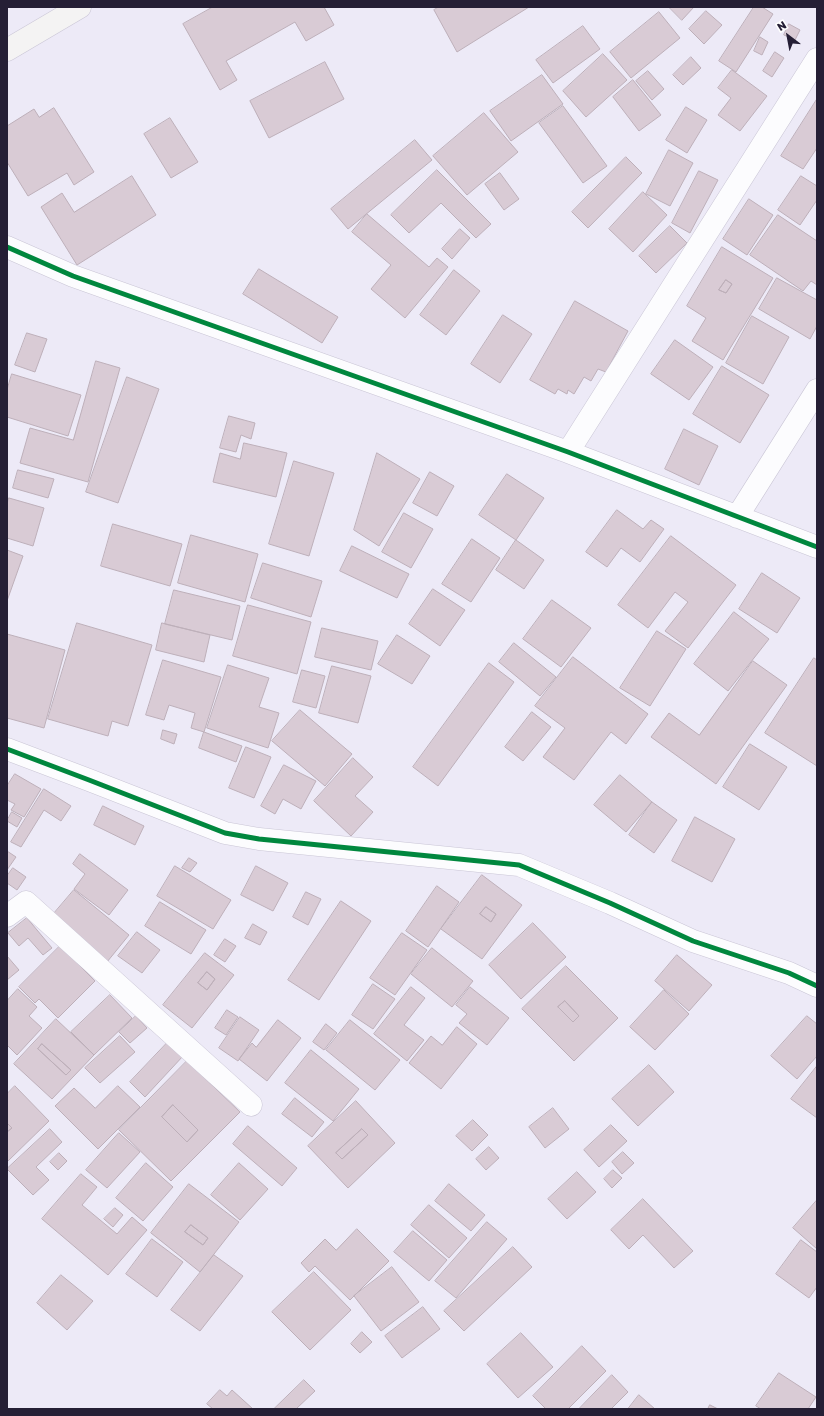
<!DOCTYPE html>
<style>
body{margin:0}
#map{position:relative;width:824px;height:1416px;overflow:hidden;background:#edeaf7;font-family:"Golos Text",sans-serif}
canvas{display:block}
.frame{position:absolute;inset:0;border:8px solid #251f35;pointer-events:none}
.north{position:absolute;left:768px;top:16px;width:40px;height:40px;-webkit-text-stroke:3px #fff;paint-order:stroke;rotate:328deg;font-size:11px;font-weight:700;line-height:16px;text-align:center;color:#251f35}
.north::after{content:'';display:block;margin:auto;width:14px;height:18px;background:#251f35;clip-path:polygon(50% 0,100% 100%,50% 72%,0 100%)}
</style>
<div id="map">
<canvas width="824" height="1416"></canvas>
<div class="frame"></div>
<div class="north">N</div>
</div>
<script>
const g = document.querySelector('canvas').getContext('2d');
g.lineJoin = 'round';
function fill(path, color) { g.fillStyle = color; g.fill(path, 'evenodd'); }
function strokePath(path, color, width, dash) { g.strokeStyle = color; g.lineWidth = width; g.lineCap = dash ? 'butt' : 'round'; g.setLineDash(dash || []); g.stroke(path); }
const building = new Path2D(`
 M213 7H324L334 25 306 41 295 22 226 61 237 80 220 90 183 24Z
 M439 7H529L457 52 434 10Z
 M669 7H694L682 20Z
 M754 7H762L773 14 736 72 719 61Z
 M706 11 722 25 704 44 689 29Z
 M659 12 680 38 631 78 610 52Z
 M789 24 800 30 795 40 784 35Z
 M583 26 600 49 553 83 536 60Z
 M760 37 768 42 762 55 754 51Z
 M775 52 784 58 772 77 763 71Z
 M603 54 627 80 586 117 563 91Z
 M691 57 701 68 683 85 673 75Z
 M325 62 344 99 269 138 250 101Z
 M732 70 767 96 740 131 718 115 731 98 718 88Z
 M648 71 664 89 652 100 636 81Z
 M542 75 563 104 511 141 490 111Z
 M633 80 661 115 639 131 613 97Z
 M817 99V148L803 169 781 156Z
 M563 106 607 166 583 183 539 123Z
 M686 107 707 120 687 153 666 140Z
 M54 108 94 172 74 185 67 173 28 196 7 162V126L34 109 39 117Z
 M484 113 518 152 467 195 433 156Z
 M170 118 198 162 171 178 144 134Z
 M415 140 432 160 348 229 331 209Z
 M669 150 693 163 670 206 646 194Z
 M626 157 642 173 588 228 572 212Z
 M437 170 491 224 476 238 441 203 409 233 391 215Z
 M699 171 718 180 690 233 672 223Z
 M500 173 519 199 504 210 485 184Z
 M132 176 156 215 77 265 41 207 62 193 74 212Z
 M801 176 817 186V200L800 225 778 210Z
 M643 192 667 215 633 252 609 229Z
 M749 199 773 215 747 255 723 239Z
 M367 214 429 267 437 258 448 267 405 318 371 289 391 265 352 232Z
 M778 215 817 241V285L811 281 803 291 750 255Z
 M670 226 687 243 656 273 639 256Z
 M460 229 470 238 452 259 442 249Z
 M722 247 773 278 723 360 692 341 706 318 687 306ZM726 280 732 284 726 293 719 290Z
 M259 269 338 317 322 343 243 294Z
 M454 270 480 291 446 335 420 315Z
 M777 278 817 300V326L810 339 759 309Z
 M726 280 732 284 726 293 719 290Z
 M575 301 628 331 606 372 598 369 591 381 584 377 574 394 568 390 567 394 558 389 555 394 530 380Z
 M503 315 532 334 500 383 471 364Z
 M752 316 789 337 763 384 726 363Z
 M27 333 47 339 35 372 15 365Z
 M675 340 713 367 689 400 651 374Z
 M96 361 120 368 88 482 20 463 30 428 73 440Z
 M722 366 769 395 740 443 693 414Z
 M12 374 81 395 68 436 7 417V390Z
 M127 377 159 389 118 503 86 492Z
 M229 416 255 423 251 439 241 435 236 452 220 448Z
 M684 429 718 446 699 485 665 469Z
 M244 443 287 453 276 497 213 482 220 453 240 459Z
 M377 453 420 479 379 546 354 530Z
 M294 461 334 473 309 556 269 544Z
 M18 470 54 479 48 498 13 488Z
 M430 472 454 486 437 516 413 503Z
 M507 474 544 498 516 540 479 515Z
 M9 498 44 508 33 546 7 538V504Z
 M617 510 643 529 651 520 664 529 640 562 621 548 607 567 586 552Z
 M404 513 433 529 411 568 382 552Z
 M113 524 182 544 170 586 101 566Z
 M191 535 258 554 245 602 178 583Z
 M671 536 736 585 688 648 665 631 688 602 675 592 648 628 618 605Z
 M472 539 500 558 471 602 442 584Z
 M516 540 544 560 524 589 496 570Z
 M352 546 409 574 397 598 340 571Z
 M7 550 23 556 7 601Z
 M263 563 322 581 311 617 251 598Z
 M762 573 800 598 777 633 739 609Z
 M433 589 465 610 440 646 409 624Z
 M174 590 240 606 232 640 165 624Z
 M552 600 591 628 561 667 523 639Z
 M248 605 311 622 297 674 233 656Z
 M734 612 769 639 728 691 694 664Z
 M77 623 152 645 128 726 112 721 108 736 48 719Z
 M162 623 210 635 204 662 156 650Z
 M322 628 378 641 371 670 315 657Z
 M657 631 686 649 650 706 620 688Z
 M7 634 65 650 44 728 7 718Z
 M397 635 430 656 412 684 378 664Z
 M514 643 556 677 540 696 499 662Z
 M573 657 648 714 626 744 611 732 574 780 543 757 565 728 535 706Z
 M814 658 817 660V766L765 733Z
 M163 660 221 677 204 732 191 728 195 713 169 705 164 720 146 715Z
 M753 661 787 685 716 784 651 737 669 713 699 735Z
 M489 663 514 682 438 786 413 767Z
 M228 665 269 678 259 707 279 713 268 748 207 728Z
 M332 666 371 676 358 723 319 713Z
 M302 670 325 676 316 708 293 702Z
 M300 710 352 754 325 786 272 741Z
 M532 712 551 727 523 761 505 747Z
 M163 730 177 734 174 744 161 739Z
 M204 732 242 746 236 762 199 748Z
 M750 744 787 767 759 810 723 787Z
 M246 747 271 757 254 798 229 788Z
 M353 758 373 777 355 796 373 812 351 836 314 801Z
 M284 765 316 781 301 809 283 799 275 814 261 806Z
 M15 774 41 789 24 817 11 810 15 804 7 800V786Z
 M620 775 652 802 626 832 594 805Z
 M44 789 71 806 61 821 44 810 21 847 11 842Z
 M652 802 677 820 654 853 629 835Z
 M103 806 144 826 135 845 94 825Z
 M12 812 22 818 17 827 7 821Z
 M695 817 735 839 712 882 672 861Z
 M7 851 16 857 7 870Z
 M80 854 128 890 109 915 74 889 85 874 73 864Z
 M189 858 197 863 190 872 182 868Z
 M175 866 231 900 213 929 157 896Z
 M256 866 288 883 273 911 241 895Z
 M13 868 26 877 17 890 7 883V876Z
 M482 875 522 905 482 959 441 929ZM486 907 496 914 491 922 480 914Z
 M437 886 459 902 428 947 406 931Z
 M74 890 129 935 107 962 51 917Z
 M306 892 321 899 308 925 293 917Z
 M341 901 371 921 319 1000 288 980Z
 M160 902 206 930 191 954 145 926Z
 M486 907 496 914 491 922 480 914Z
 M27 918 52 948 43 955 28 938 19 946 8 933Z
 M533 923 566 957 521 999 489 965Z
 M253 924 267 932 260 945 245 938Z
 M137 932 160 950 142 973 118 956Z
 M402 933 427 950 395 995 370 978Z
 M225 939 236 946 225 962 214 955Z
 M60 946 95 981 58 1018 39 999 35 1003 19 987Z
 M432 948 473 981 452 1007 411 974Z
 M205 953 234 975 192 1028 163 1005ZM207 972 215 979 207 990 198 983Z
 M677 955 712 985 689 1011 655 981Z
 M7 956 19 970 7 980Z
 M566 966 618 1018 574 1061 522 1009ZM565 1001 579 1016 573 1022 558 1007Z
 M207 972 215 979 207 990 198 983Z
 M373 984 395 999 373 1029 352 1015Z
 M411 987 425 998 404 1025 424 1040 407 1061 374 1034Z
 M470 987 509 1018 487 1045 459 1023 467 1014 456 1005Z
 M18 989 37 1007 29 1016 42 1028 17 1055 7 1045V1001Z
 M664 990 689 1014 655 1050 630 1027Z
 M110 995 132 1018 94 1055 71 1032Z
 M565 1001 579 1016 573 1022 558 1007Z
 M227 1010 238 1017 226 1035 215 1028Z
 M136 1016 147 1028 130 1043 119 1032Z
 M807 1016 817 1024V1056L797 1079 771 1056Z
 M240 1017 259 1030 238 1061 219 1048Z
 M56 1019 94 1055 52 1099 14 1064ZM42 1044 71 1070 66 1075 38 1049Z
 M278 1020 301 1038 267 1081 239 1059 252 1043 256 1047Z
 M350 1020 400 1060 375 1090 326 1050Z
 M326 1024 337 1033 324 1050 313 1042Z
 M457 1027 477 1044 441 1089 409 1063 431 1036 442 1045Z
 M120 1036 135 1052 100 1083 85 1068Z
 M169 1041 184 1055 145 1097 130 1082Z
 M42 1044 71 1070 66 1075 38 1049Z
 M311 1050 359 1089 333 1121 285 1083Z
 M187 1061 240 1112 171 1181 119 1130ZM173 1105 198 1130 187 1142 162 1117Z
 M649 1065 674 1092 638 1126 612 1099Z
 M817 1066V1118L791 1099Z
 M15 1086 49 1121 7 1162V1132L12 1128 7 1123V1094Z
 M118 1086 140 1107 98 1149 55 1106 74 1088 95 1108Z
 M295 1098 324 1122 312 1137 282 1114Z
 M356 1101 395 1143 348 1188 308 1146ZM362 1129 368 1135 342 1159 336 1153Z
 M173 1105 198 1130 187 1142 162 1117Z
 M553 1108 569 1129 545 1148 529 1127Z
 M473 1120 488 1135 472 1151 456 1136Z
 M7 1123 12 1128 7 1132Z
 M611 1125 627 1141 599 1167 584 1150Z
 M248 1126 297 1168 282 1186 233 1144Z
 M50 1129 62 1142 36 1167 49 1180 33 1195 7 1169Z
 M362 1129 368 1135 342 1159 336 1153Z
 M119 1133 140 1152 107 1188 86 1170Z
 M489 1147 499 1158 486 1170 476 1159Z
 M623 1152 634 1163 622 1174 612 1162Z
 M59 1153 67 1161 58 1170 50 1162Z
 M146 1163 173 1187 143 1221 116 1198Z
 M239 1163 268 1189 240 1220 211 1195Z
 M613 1170 622 1178 612 1188 604 1179Z
 M577 1172 596 1192 567 1219 548 1199Z
 M81 1174 97 1187 82 1205 117 1234 132 1217 147 1230 108 1275 42 1219Z
 M189 1184 239 1222 200 1272 151 1233ZM191 1225 208 1238 203 1245 185 1232Z
 M449 1184 485 1215 471 1231 435 1201Z
 M643 1199 693 1251 674 1268 643 1235 629 1249 611 1230Z
 M817 1200V1249L793 1228Z
 M429 1205 467 1238 449 1258 411 1225Z
 M115 1208 123 1215 113 1227 104 1219Z
 M487 1222 507 1239 456 1298 435 1281Z
 M191 1225 208 1238 203 1245 185 1232Z
 M357 1229 389 1261 350 1300 315 1266 309 1272 301 1263 325 1239 336 1250Z
 M413 1231 447 1260 429 1281 394 1252Z
 M152 1239 183 1262 157 1297 126 1274Z
 M801 1240 817 1252V1287L809 1298 776 1274Z
 M513 1247 532 1267 464 1331 444 1311Z
 M214 1255 243 1276 200 1331 171 1310Z
 M392 1267 419 1302 381 1331 354 1296Z
 M314 1272 351 1310 310 1350 272 1312Z
 M61 1275 93 1301 67 1330 37 1303Z
 M423 1307 440 1329 402 1358 385 1336Z
 M362 1332 372 1342 360 1353 351 1344Z
 M521 1333 553 1367 518 1398 487 1364Z
 M582 1346 606 1371 568 1409H546L533 1396Z
 M779 1373 816 1397 808 1409H761L756 1406Z
 M612 1375 628 1392 611 1409H579Z
 M304 1380 315 1391 296 1409H274Z
 M220 1390 227 1396 232 1390 253 1409H213L207 1404Z
 M639 1395 655 1409H628Z
 M710 1405 718 1409H708Z`);
const street = new Path2D(`
 M7 247 73 276 568 452 817 547
 M568 452 817 59
 M737 517 817 390
 M7 749 89 780 225 833 259 839 519 865 610 903 693 941 789 973 817 986
 M7 916 26 902 251 1105`);
const secondary = new Path2D(`
 M7 50 80 7`);
const cycleway = new Path2D(`
 M7 247 73 276 568 452 817 547
 M7 749 89 780 225 833 259 839 519 865 610 903 693 941 789 973 817 986`);
fill(building, '#d9cbd5');
strokePath(building, '#bdafb9', 1);
strokePath(street, '#c9c5d5', 23);
strokePath(secondary, '#c9c5d5', 23);
strokePath(street, '#fcfcfe', 22);
strokePath(secondary, '#f4f3f3', 22);
strokePath(cycleway, '#00873e', 5);
</script>
